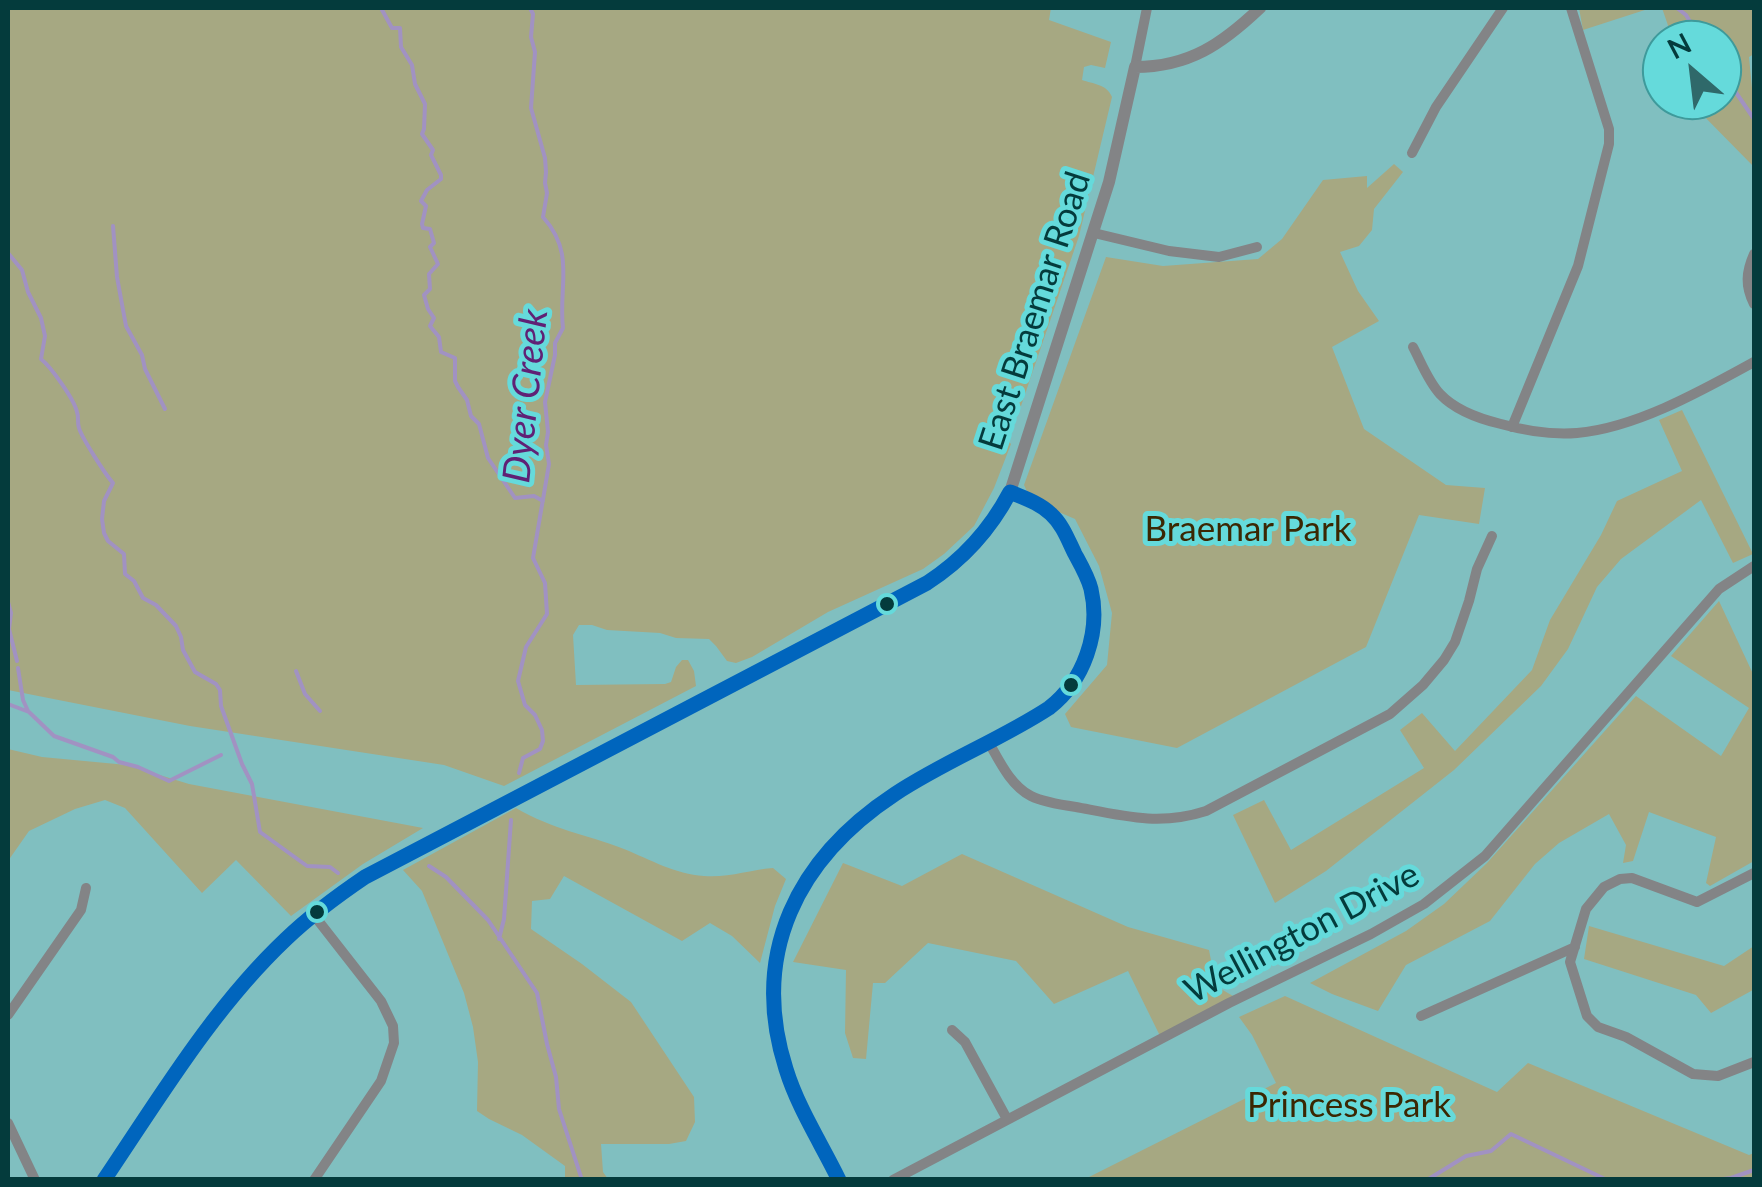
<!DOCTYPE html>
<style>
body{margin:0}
#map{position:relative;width:1762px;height:1187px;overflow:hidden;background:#80bfc0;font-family:Lato,sans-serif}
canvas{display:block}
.frame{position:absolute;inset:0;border:10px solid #043b3c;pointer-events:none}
.north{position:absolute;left:1642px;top:20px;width:100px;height:100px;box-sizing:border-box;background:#65dadb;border:2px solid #3e9a9b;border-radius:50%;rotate:332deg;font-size:28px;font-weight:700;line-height:40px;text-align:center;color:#043b3c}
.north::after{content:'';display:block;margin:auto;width:35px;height:45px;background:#2f696a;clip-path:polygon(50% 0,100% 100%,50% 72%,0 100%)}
</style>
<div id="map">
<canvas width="1762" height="1187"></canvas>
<div class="frame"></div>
<div class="north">N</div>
</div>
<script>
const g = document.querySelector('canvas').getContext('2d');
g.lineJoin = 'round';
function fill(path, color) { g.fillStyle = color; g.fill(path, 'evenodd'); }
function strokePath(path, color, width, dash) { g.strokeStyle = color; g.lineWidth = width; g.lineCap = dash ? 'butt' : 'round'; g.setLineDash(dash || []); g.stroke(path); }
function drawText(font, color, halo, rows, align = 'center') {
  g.font = font + ' Lato,sans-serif'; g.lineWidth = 10; g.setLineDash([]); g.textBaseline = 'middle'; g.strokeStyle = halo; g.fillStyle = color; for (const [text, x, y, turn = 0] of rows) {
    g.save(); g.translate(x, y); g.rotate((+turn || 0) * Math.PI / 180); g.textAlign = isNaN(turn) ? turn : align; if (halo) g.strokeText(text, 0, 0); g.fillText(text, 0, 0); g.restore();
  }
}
const green = new Path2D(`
 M8 8H1051L1049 20 1111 42 1105 68 1091 65 1084 67 1082 80C1093 84 1107 84 1112 97L1079 236 1021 406 1007 409 999 431 1011 444 994 488 974 526 944 554 923 569 828 612 752 657 736 663 727 661 716 646 709 639 676 638 660 633 607 630 592 625H579L573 635 576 685 665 684 671 682 676 667 682 660H688L694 671 696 686 504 786 444 765 190 726 8 690Z
 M1579 8H1651L1583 30Z
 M1662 8H1754V54L1749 57 1752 88H1754V167L1694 106 1692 100H1722V40H1673Z
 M1394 164 1403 172 1374 209 1372 230 1359 246 1340 252 1358 291 1379 321 1332 347 1364 429 1446 485 1485 488 1479 524 1419 515 1366 647 1177 748 1071 727 1065 714 1107 665 1112 613 1099 566 1075 519 1031 500 1024 485 1106 257 1163 266 1258 259 1282 239 1323 180 1367 176V188Z
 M1682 410 1753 554 1733 563 1701 500 1621 559 1597 587 1568 649 1541 686 1454 770 1326 871 1275 903 1233 815 1264 800 1291 850 1424 768 1400 730 1422 713 1455 751 1532 670 1550 620 1601 535 1617 501 1682 471 1659 420Z
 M1719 601 1754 676V861L1710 886 1706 883 1716 837 1649 812 1633 861 1623 863 1626 845 1609 814 1559 843 1535 864 1490 921 1406 965 1378 1011 1332 994 1310 983 1406 931 1444 904 1487 863 1636 696 1721 756 1749 708 1671 656Z
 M8 749 42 757 127 765 189 784 423 828 363 864 291 916 236 860 202 893 125 808 105 800 75 809 29 831 8 861Z
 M516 808C554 830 585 834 624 849 651 860 675 874 704 876 728 878 749 870 773 868L786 879 775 906 760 963 732 936 710 923 682 941 564 876 550 899 532 901 531 929 582 964 631 1002 694 1097 695 1122 686 1141 669 1144H601L603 1172 608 1179H565V1166L522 1135 489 1119 477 1111 478 1062 473 1027 464 993 422 891 403 870Z
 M962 854 1128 927 1209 950 1216 986 1238 999 1161 1038 1128 971 1054 1004 1016 961 928 943 885 983H873L866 1059 853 1058 845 1033 846 970 793 962 843 863 902 886Z
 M1589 926 1724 966 1754 946V991L1753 990 1711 1013 1696 995 1584 959Z
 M1285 996 1497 1092 1528 1063 1749 1155 1754 1153V1179H1085L1276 1083 1252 1035 1239 1017Z`);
const stream = new Path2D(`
 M381 8 392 28H400L401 47 412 65 415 84 425 104 424 129 422 134 433 150 431 155 441 175V179L427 190 421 201 426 206 422 224 423 228 430 229 434 243 430 247 438 264 429 274 430 289 424 295 428 309 434 318 430 326 439 337 441 352 455 358V381L458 387 467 400 471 416 479 424 488 458 515 498 534 496 543 501
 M1677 8 1686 15 1701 40
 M1722 72 1754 119
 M113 226 117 277 126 326 142 355 145 369 165 409
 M8 253 22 270 28 292 41 318 45 336 41 359C51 367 74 399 77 412 79 417 77 423 79 428 82 438 105 474 113 483L104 501 102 519 104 533 108 541 124 554 125 574 134 581 143 598 156 605 176 626 181 637 183 650 195 672 216 684 220 690 221 706 242 764 252 784 260 832 307 866 330 867 338 873
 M8 602 11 613 9 629 17 661
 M18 668 23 700 28 711
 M296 671 305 694 320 711
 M8 704 29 712 54 736 113 757 119 762 138 767 169 781 221 755
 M519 773 523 758 540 749 543 741 542 730 535 715 525 705 518 681 526 647 547 614 545 583 533 558 549 464 546 445 548 432 545 402 555 355V343L563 328C558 286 576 254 543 217L547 193 545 183 546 172 545 158 531 108 535 52 531 37 533 14 530 8
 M429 866 446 877 488 920 537 993 547 1044 556 1077 559 1109 582 1180
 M499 939 504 919 511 820
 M1427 1180 1466 1156 1491 1151 1511 1134 1607 1180
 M1716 1180 1731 1178 1754 1170`);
const minor = new Path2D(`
 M1135 67 1147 8
 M1412 153 1436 107 1503 8
 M1094 233 1169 251 1219 257 1257 247
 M1754 254C1746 272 1745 286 1754 304
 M1413 347C1421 362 1428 381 1440 394 1455 410 1480 419 1501 424 1526 431 1551 435 1577 433 1636 428 1703 390 1754 362
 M1512 427 1578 266 1609 144V129L1571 8
 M988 741C999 760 1010 785 1031 796 1043 802 1062 805 1076 807 1123 816 1160 826 1206 811L1390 714 1423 685 1444 660 1455 642 1469 601 1477 569 1492 536
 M1754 873 1697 902 1632 878 1620 879 1604 887 1586 909 1570 962 1587 1016 1598 1027 1626 1037 1693 1074 1718 1076 1754 1062
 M313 914 381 1001 393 1026 394 1043 381 1081 314 1180
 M8 1015 81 910 86 888
 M1421 1016 1575 947
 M952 1030 965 1042 1007 1119
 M8 1123 35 1180
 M839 1180C825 1150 806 1122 794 1092 771 1037 766 978 786 922 819 825 907 786 990 740 1009 729 1040 717 1056 703 1086 674 1099 633 1092 593 1090 579 1080 564 1074 551 1068 538 1061 522 1050 513 1039 503 1023 498 1010 492
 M893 1180 1229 1003 1371 934 1424 904 1485 856 1719 589 1754 566`);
const tertiary = new Path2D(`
 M104 1180C180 1070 248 949 365 877L927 583C964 561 991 531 1010 492L1109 182 1135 67C1189 67 1222 44 1260 8`);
const bus1 = new Path2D(`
 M104 1180C160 1097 213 1008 286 939 310 916 337 896 365 877L927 583C964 559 990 530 1010 492 1024 498 1040 503 1051 514 1063 525 1068 540 1075 554 1081 565 1088 577 1091 589 1101 632 1084 681 1049 708 1000 740 945 761 895 794 798 858 749 953 786 1069 798 1108 821 1143 839 1180`);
const markers = [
 [887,604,9,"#043b3c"],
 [1071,685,9,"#043b3c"],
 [317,912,9,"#043b3c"]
];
const streetNames = [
 ["East Braemar Road",1035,311,-72],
 ["Wellington Drive",1302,933,-28]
];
const parkNames = [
 ["Braemar Park",1248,530],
 ["Princess Park",1349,1106]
];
const waterNames = [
 ["Dyer Creek",526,396,-84]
];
fill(green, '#a6a882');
strokePath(stream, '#a192c2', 4);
strokePath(minor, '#838486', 10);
strokePath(tertiary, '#838486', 12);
strokePath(bus1, '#0065bd', 15);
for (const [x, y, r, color] of markers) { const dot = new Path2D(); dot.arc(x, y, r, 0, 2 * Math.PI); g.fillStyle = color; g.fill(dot); strokePath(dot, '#65dadb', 4); }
drawText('35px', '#043b3c', '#65dadb', streetNames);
drawText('35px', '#3b2703', '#65dadb', parkNames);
drawText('italic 38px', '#602175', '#65dadb', waterNames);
</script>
